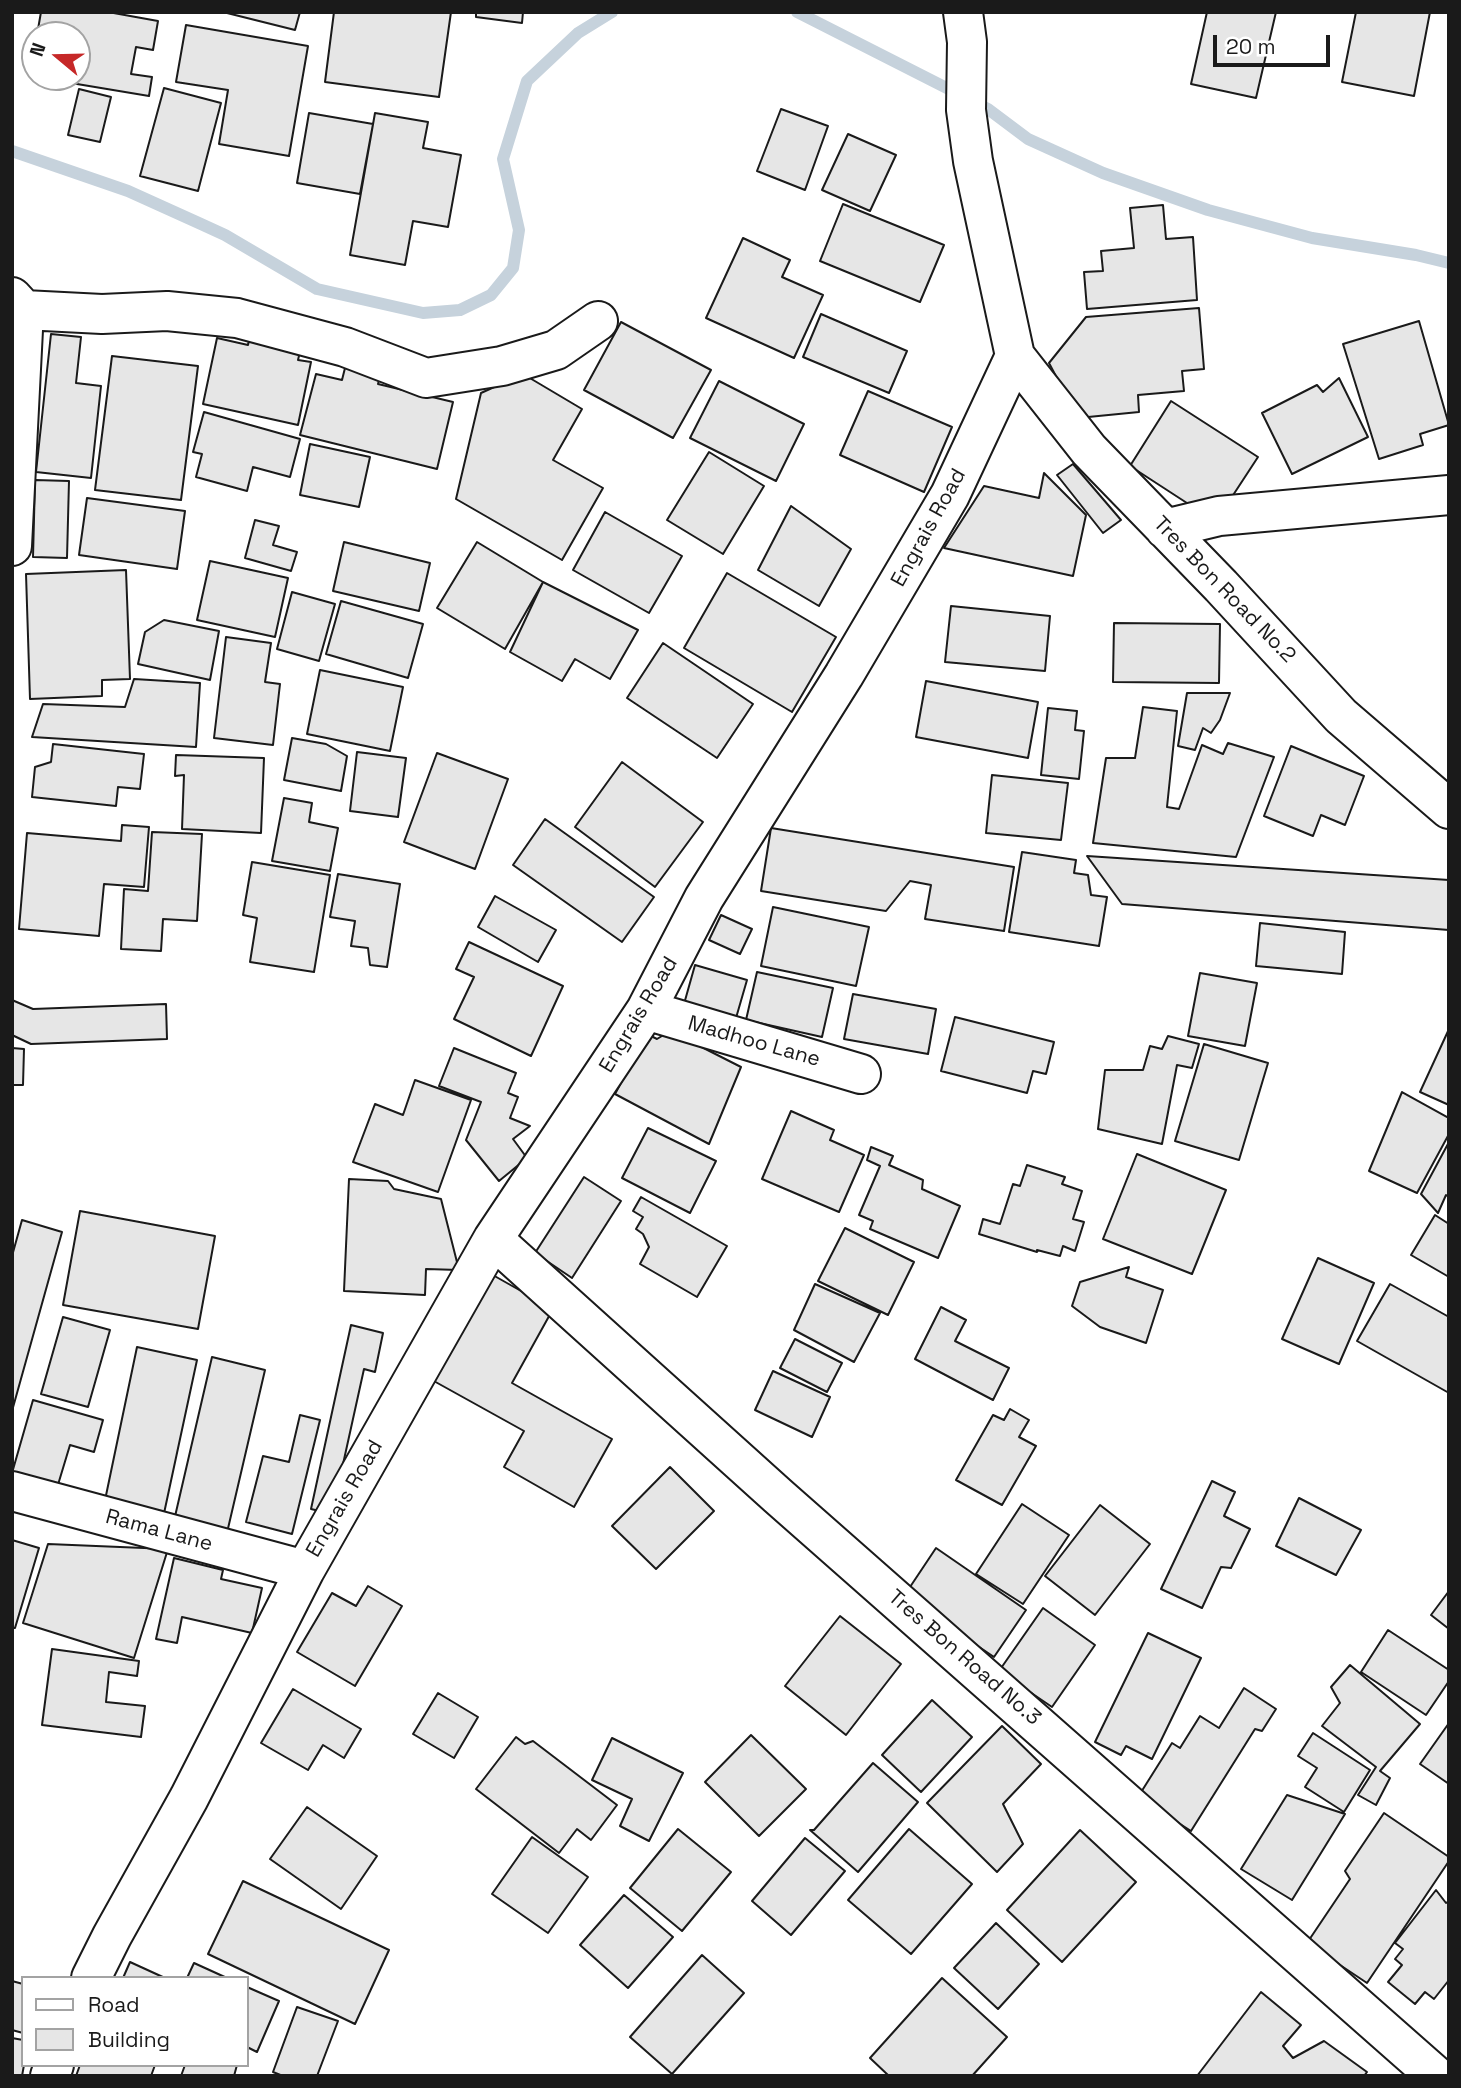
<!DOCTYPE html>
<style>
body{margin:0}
#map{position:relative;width:1461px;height:2088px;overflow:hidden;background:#fff;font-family:"Space Grotesk",sans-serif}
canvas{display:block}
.frame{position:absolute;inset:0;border:14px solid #1a1a1a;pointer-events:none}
.legend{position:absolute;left:21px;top:1976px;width:228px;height:91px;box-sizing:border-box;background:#fff;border:2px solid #a3a3a3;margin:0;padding:9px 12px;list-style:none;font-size:21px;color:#1a1a1a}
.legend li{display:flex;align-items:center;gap:14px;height:35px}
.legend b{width:35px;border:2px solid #a3a3a3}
.north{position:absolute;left:21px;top:21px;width:70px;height:70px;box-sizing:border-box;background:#fff;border:2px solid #a3a3a3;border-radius:50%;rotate:289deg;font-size:19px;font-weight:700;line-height:28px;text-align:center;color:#1a1a1a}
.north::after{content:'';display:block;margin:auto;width:24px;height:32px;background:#c62828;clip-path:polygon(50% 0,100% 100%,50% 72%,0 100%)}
.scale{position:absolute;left:1213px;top:35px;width:117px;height:32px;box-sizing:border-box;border:4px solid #1a1a1a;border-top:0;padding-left:9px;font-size:21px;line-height:24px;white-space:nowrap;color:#1a1a1a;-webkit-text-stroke:5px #fff;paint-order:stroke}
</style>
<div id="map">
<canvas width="1461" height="2088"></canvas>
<div class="frame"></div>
<ul class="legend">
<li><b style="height:9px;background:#fff"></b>Road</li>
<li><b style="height:19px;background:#e6e6e6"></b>Building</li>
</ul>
<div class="north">N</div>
<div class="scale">20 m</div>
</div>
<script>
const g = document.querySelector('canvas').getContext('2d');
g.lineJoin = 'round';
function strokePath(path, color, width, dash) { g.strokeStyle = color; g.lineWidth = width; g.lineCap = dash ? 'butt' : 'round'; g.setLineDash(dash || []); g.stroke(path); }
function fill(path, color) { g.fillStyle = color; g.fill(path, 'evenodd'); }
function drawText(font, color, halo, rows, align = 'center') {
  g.font = font + ' "Space Grotesk",sans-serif'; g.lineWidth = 5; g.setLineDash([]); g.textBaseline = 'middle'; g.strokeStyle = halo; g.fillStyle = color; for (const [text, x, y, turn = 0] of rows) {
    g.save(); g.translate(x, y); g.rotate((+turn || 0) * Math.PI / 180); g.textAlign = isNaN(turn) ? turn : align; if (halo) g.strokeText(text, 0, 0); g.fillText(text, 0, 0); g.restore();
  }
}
const stream = new Path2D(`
 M797 12 988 109 1028 139 1103 173 1208 210 1312 238 1416 255 1449 263
 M12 151 128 191 201 224 225 235 317 289 423 313 460 310 491 295 513 268 519 230 503 159 527 81 578 33 612 12`);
const building = new Path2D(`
 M41 12H108L158 21 153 50 136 47 131 74 152 77 149 96 35 77H77V35H37Z
 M223 12H300L295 30Z
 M334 12H451L439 97 325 82Z
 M476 12H523L522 23 476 17Z
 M1207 12H1276L1256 98 1191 84Z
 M1356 12H1430L1414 96 1342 82Z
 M186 25 308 46 289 156 219 144 228 90 176 82Z
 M164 88 221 103 198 191 140 176Z
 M79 89 111 97 100 142 68 135Z
 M781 109 828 126 805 190 757 171Z
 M309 113 373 124 360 194 297 183Z
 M375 113 428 122 423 148 461 155 448 227 413 221 405 265 350 255Z
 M848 134 896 155 870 211 822 190Z
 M843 204 944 245 920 302 820 261Z
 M1163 205 1166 239 1193 237 1197 300 1087 309 1084 272 1103 271 1101 251 1134 248 1130 208Z
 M743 238 790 260 782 277 823 295 794 358 706 318Z
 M1199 308 1204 369 1182 371 1184 391 1138 395 1139 412 1078 418 1049 363 1086 317Z
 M821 314 907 351 889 393 803 357Z
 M1419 321 1449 425 1420 434 1423 445 1379 459 1343 344Z
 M621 322 711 370 673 438 584 390Z
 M251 332 302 343 298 360 311 362 298 425 203 404 217 338 248 345Z
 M51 334 81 337 76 383 101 386 91 478 36 472Z
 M112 356 198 366 181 500 95 490Z
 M347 360 382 369 378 384 453 402 437 469 300 435 316 374 342 380Z
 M523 374 582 409 553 460 603 488 562 560 456 499 481 393Z
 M1339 378 1368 437 1292 474 1262 413 1317 385 1323 392Z
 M719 381 804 424 776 481 690 438Z
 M868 391 952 427 924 492 840 455Z
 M1171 401 1258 457 1224 509 1190 505 1130 466Z
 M204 412 300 439 290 477 253 467 247 491 196 477 202 454 193 452Z
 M310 444 370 457 359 507 300 495Z
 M709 452 764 486 723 554 667 520Z
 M1073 464 1121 520 1103 533 1057 475Z
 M1044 473 1086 515 1073 576 944 548 984 486 1039 498Z
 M35 480 69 481 67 558 33 557Z
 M87 498 185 511 177 569 79 555Z
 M791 506 851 549 819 606 758 570Z
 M605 512 682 556 649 613 573 570Z
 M255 520 279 526 273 545 297 552 291 571 245 558Z
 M344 542 430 563 419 611 333 591Z
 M477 542 543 582 505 649 437 608Z
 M210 561 288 578 275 637 197 620Z
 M126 570 130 679 102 680V696L30 699 26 574Z
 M727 573 836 637 792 712 684 648Z
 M543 582 638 630 610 679 575 659 562 681 510 652Z
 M292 592 335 604 319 661 277 649Z
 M341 601 423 624 408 678 326 654Z
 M951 606 1050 616 1045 671 945 662Z
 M164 620 219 631 210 680 138 664 145 632Z
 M1114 623 1220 624 1219 683 1113 682Z
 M226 637 271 643 265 682 280 684 273 745 214 738Z
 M663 643 753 704 717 758 627 698Z
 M320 670 403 687 390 751 307 734Z
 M134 679 200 683 196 747 32 737 43 704 125 707Z
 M926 681 1038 702 1028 758 916 737Z
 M1187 693H1230L1220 720 1211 733 1203 728 1195 750 1178 746Z
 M1143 707 1177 711 1167 807 1179 809 1202 745 1223 754 1228 743 1274 757 1236 857 1093 843 1106 758H1135Z
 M1048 708 1077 711 1075 730 1084 731 1079 779 1041 775Z
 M292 738 326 744 347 756 341 791 284 780Z
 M53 744 144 754 140 789 118 787 116 806 32 797 35 767 51 762Z
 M1291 746 1364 776 1345 825 1321 815 1313 836 1264 816Z
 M357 752 406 758 398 817 350 811Z
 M437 753 508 779 475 869 404 842Z
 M176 755 264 758 261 833 182 829 184 775 175 776Z
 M622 762 703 822 655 887 575 827Z
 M992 775 1068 783 1061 840 986 833Z
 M284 798 312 803 309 822 338 828 330 871 272 861Z
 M545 819 654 897 622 942 513 865Z
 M122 825 149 827 144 887 104 884 99 936 19 929 27 833 121 841Z
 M771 828 1014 867 1004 931 925 919 931 885 910 881 886 911 761 891Z
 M152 832 202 834 197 921 163 919 161 951 121 949 124 889 148 891Z
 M1022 852 1076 860 1074 873 1088 875 1091 895 1107 897 1099 946 1009 932Z
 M1087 856 1449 880V930L1122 904Z
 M252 862 330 875 314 972 250 962 257 918 243 915Z
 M338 874 400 884 387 967 370 965 368 948 351 946 355 921 330 917Z
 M495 896 556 930 538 962 478 927Z
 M773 907 869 927 856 986 761 966Z
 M721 915 752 929 740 954 709 940Z
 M1260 923 1345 932 1342 974 1256 966Z
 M469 942 563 986 531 1056 454 1019 474 977 456 969Z
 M695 965 747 980 736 1018 684 1004Z
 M757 972 833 988 822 1037 746 1020Z
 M1200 973 1257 983 1245 1046 1188 1036Z
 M853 994 936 1009 928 1054 844 1039Z
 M12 1000 33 1009 166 1004 167 1039 31 1044 12 1035Z
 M955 1017 1054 1042 1046 1074 1033 1071 1027 1093 941 1071Z
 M1449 1029V1105L1420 1092Z
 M670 1031 741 1067 709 1144 615 1094 647 1034 657 1039Z
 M1168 1036 1199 1044 1192 1068 1177 1065 1162 1144 1098 1129 1105 1070H1143L1150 1046 1162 1049Z
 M1204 1044 1268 1063 1239 1160 1175 1141Z
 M12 1048 24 1049 23 1085H12Z
 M454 1048 516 1073 508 1093 518 1097 510 1118 530 1126 513 1139 527 1158 499 1181 466 1140 481 1102 439 1086Z
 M415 1080 471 1100 438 1192 353 1162 375 1104 403 1115Z
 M1402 1092 1449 1118V1134L1417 1193 1369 1171Z
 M791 1111 834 1130 830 1140 864 1155 839 1212 762 1179Z
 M648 1128 716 1161 690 1213 622 1178Z
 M1449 1142V1197L1446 1195 1438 1213 1421 1194Z
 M871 1147 893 1156 889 1165 923 1180 922 1189 960 1206 938 1258 870 1229 873 1221 859 1215 880 1166 867 1160Z
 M1137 1154 1226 1190 1192 1274 1103 1239Z
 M1027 1165 1065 1177 1062 1184 1082 1191 1073 1219 1084 1222 1075 1251 1063 1246 1060 1256 1037 1250V1252L979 1234 983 1219 1000 1224 1013 1184 1020 1186Z
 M584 1177 621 1201 572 1278 535 1253Z
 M349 1179 388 1181 394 1189 441 1199 459 1270 426 1269 425 1295 344 1291Z
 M641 1197 727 1246 697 1297 640 1264 649 1247 643 1234 636 1229 643 1217 633 1211Z
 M80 1211 215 1236 198 1329 63 1305Z
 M1435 1215 1449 1224V1277L1411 1255Z
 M22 1220 62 1232 12 1411V1256Z
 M845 1228 914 1262 888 1315 818 1281Z
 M1318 1258 1374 1283 1339 1364 1282 1339Z
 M1129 1267 1126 1277 1163 1290 1146 1343 1100 1327 1072 1306 1080 1282Z
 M491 1274 553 1309 512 1383 612 1439 574 1507 504 1467 524 1431 432 1380Z
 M815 1284 880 1313 854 1362 794 1330Z
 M1390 1284 1449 1317V1393L1357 1341Z
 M941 1307 966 1320 955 1341 1009 1368 993 1400 915 1359Z
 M63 1317 110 1330 88 1407 41 1394Z
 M351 1325 383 1333 375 1372 364 1369 332 1514 311 1509Z
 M795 1339 842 1363 827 1392 780 1368Z
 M137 1347 197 1360 163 1518 104 1505Z
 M212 1357 265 1370 226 1537 173 1525Z
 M773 1371 830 1397 812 1437 755 1410Z
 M33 1400 103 1420 94 1452 70 1445 57 1488 12 1473Z
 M1010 1409 1029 1420 1019 1437 1036 1446 1002 1505 956 1480 993 1415 1004 1420Z
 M300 1415 320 1420 292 1534 246 1522 263 1456 289 1462Z
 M670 1467 714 1511 656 1569 612 1526Z
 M1212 1481 1235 1492 1224 1516 1250 1529 1231 1568 1221 1567 1202 1608 1161 1589Z
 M1299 1498 1361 1530 1336 1575 1276 1546Z
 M1022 1504 1069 1535 1023 1604 976 1574Z
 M1100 1505 1150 1544 1095 1615 1045 1576Z
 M12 1540 39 1548 15 1628H12Z
 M48 1544 168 1549 134 1658 23 1623Z
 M936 1548 1026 1610 994 1657 904 1596Z
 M174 1558 223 1570 221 1579 262 1588 252 1633 182 1617 177 1643 156 1639Z
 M368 1586 402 1606 355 1686 297 1652 332 1593 356 1606Z
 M1449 1591V1629L1431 1615Z
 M1043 1608 1095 1645 1052 1707 999 1671Z
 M840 1616 901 1664 846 1735 785 1686Z
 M1388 1630 1449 1670V1681L1426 1715 1361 1672Z
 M1148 1633 1201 1658 1152 1759 1126 1746 1121 1755 1095 1742Z
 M52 1649 139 1661 137 1676 109 1672 106 1702 145 1706 141 1737 42 1725Z
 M1350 1665 1420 1724 1380 1771 1390 1778 1376 1805 1358 1795 1376 1767 1322 1726 1340 1703 1331 1687Z
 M1244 1688 1276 1709 1262 1731 1255 1729 1191 1831 1138 1797 1172 1743 1180 1748 1200 1716 1219 1728Z
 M293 1689 361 1729 344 1758 323 1745 308 1770 261 1743Z
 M438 1693 478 1717 454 1758 413 1734Z
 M932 1700 972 1737 921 1792 882 1755Z
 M1449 1723V1784L1420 1764Z
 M1002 1726 1041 1764 1003 1804 1023 1844 997 1872 927 1803Z
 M1313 1733 1370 1770 1344 1812 1305 1787 1317 1768 1298 1756Z
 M751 1735 806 1789 759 1836 705 1782Z
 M516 1737 525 1744 533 1741 617 1805 591 1840 577 1829 559 1853 476 1789Z
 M612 1738 683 1773 649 1841 620 1826 632 1799 592 1780Z
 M873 1763 918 1802 858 1872 810 1830H814Z
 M1287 1795 1345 1814 1292 1900 1241 1869Z
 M307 1807 377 1856 341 1909 270 1859Z
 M1384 1813 1449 1857V1861L1367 1983 1307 1943 1350 1879 1345 1871Z
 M678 1829 731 1872 682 1931 630 1888Z
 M909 1829 972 1884 911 1954 848 1900Z
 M1080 1830 1136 1882 1062 1962 1007 1910Z
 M532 1837 588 1877 548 1933 492 1894Z
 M805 1838 845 1871 791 1935 752 1901Z
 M243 1881 389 1950 355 2024 208 1954Z
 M1436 1890 1446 1903 1449 1901V1980L1434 1999 1425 1992 1415 2004 1388 1982 1402 1965 1395 1959 1403 1949 1395 1943Z
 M624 1895 673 1937 628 1988 580 1945Z
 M996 1923 1039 1964 998 2009 954 1968Z
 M702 1955 744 1993 672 2074 630 2037Z
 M130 1962 165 1978H123Z
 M194 1963 227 1978H187Z
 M942 1978 1007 2037 972 2076H889L870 2058Z
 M12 1981 23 1984V2033L12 2030Z
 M247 1987 279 2001 257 2052 247 2047Z
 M1261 1992 1301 2025 1283 2046 1293 2058 1324 2041 1367 2072 1364 2076H1197Z
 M297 2007 338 2021 317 2076H283L273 2072Z
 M12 2038 23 2040 24 2065 22 2076H12Z
 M80 2065H155L151 2076H76Z
 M185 2065H237L234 2076H181Z`);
const minor = new Path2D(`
 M12 297 24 310 12 546
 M24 310 102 314 167 311 237 318 345 347 426 378 502 366 556 350 598 321
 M1015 356 1089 450 1221 586 1341 716 1449 809
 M1165 529 1219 516 1449 495
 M646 1010 861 1074
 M493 1239 778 1496 1436 2076
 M12 1491 305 1570
 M91 1978 112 1936 189 1798 305 1570 493 1239 646 1010 704 898 844 675 950 495 1015 356 973 161 966 110 967 42 963 12
 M50 2076 54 2065`);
const streetNames = [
 ["Engrais Road",929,528,-61],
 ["Tres Bon Road No.2",1224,590,46],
 ["Engrais Road",639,1015,-59],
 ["Madhoo Lane",754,1042,16],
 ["Engrais Road",345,1499,-60],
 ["Rama Lane",159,1531,15],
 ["Tres Bon Road No.3",964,1658,41]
];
strokePath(stream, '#c6d2dc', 12);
fill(building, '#e6e6e6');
strokePath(building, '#1a1a1a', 2);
strokePath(minor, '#1a1a1a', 42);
strokePath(minor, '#fff', 38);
drawText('21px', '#1a1a1a', '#fff', streetNames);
</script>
